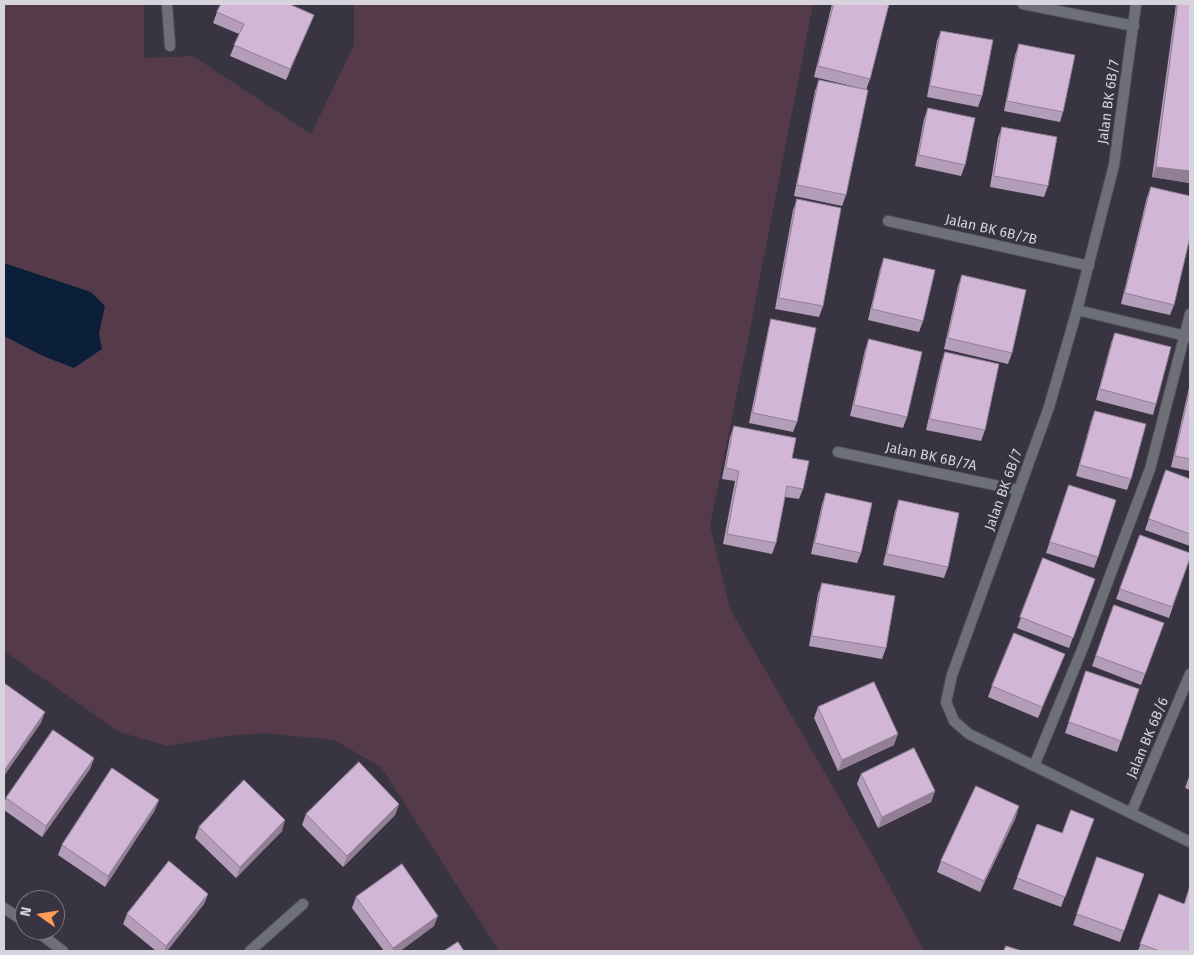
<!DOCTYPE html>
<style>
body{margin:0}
#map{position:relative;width:1194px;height:955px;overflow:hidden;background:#383442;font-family:"Fira Sans",sans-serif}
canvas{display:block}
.frame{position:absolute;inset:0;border:5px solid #d7d4dd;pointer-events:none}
.north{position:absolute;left:15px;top:890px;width:50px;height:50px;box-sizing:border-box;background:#383442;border:1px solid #787480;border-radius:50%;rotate:283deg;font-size:14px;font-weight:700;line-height:20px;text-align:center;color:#d7d4dd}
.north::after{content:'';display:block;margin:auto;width:18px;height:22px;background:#ff9b59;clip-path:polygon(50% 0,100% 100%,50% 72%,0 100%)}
</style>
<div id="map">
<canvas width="1194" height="955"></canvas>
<div class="frame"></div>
<div class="north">N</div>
</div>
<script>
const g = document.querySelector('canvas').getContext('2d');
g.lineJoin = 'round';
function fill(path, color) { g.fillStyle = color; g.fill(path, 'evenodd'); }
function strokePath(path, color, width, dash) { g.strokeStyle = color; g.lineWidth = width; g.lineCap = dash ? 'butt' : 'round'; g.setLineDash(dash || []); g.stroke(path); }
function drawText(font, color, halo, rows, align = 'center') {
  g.font = font + ' "Fira Sans",sans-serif'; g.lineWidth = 5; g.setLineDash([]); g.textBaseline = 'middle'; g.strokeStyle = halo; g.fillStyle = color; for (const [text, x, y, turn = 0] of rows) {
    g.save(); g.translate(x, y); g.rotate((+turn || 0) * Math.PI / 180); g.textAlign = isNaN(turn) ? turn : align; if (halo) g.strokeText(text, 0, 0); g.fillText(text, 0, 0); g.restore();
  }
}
const green = new Path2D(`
 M4 4H144V58L193 56 311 134 354 45V4H813L750 329 710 525 730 609 877 863 924 951H499L381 767 334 740 264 733 219 737 168 746 119 732 4 651Z`);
const water = new Path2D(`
 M4 263 91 292 105 306 99 333 102 349 74 368 43 356 4 336Z`);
const service = new Path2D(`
 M1034 766 1084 645 1150 469 1190 314`);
const minor = new Path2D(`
 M167 4 170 46
 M1023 4 1134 26
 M1136 4 1114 165 1077 310 1049 407 952 675 946 702 954 721 969 734 1190 842
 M888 221 1089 266
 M1077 310 1190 337
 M838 452 1018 490
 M1131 813 1190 674
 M4 908 25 922
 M35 930 63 951
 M250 951 303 904`);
const wall = new Path2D(`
 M832 4H889L870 79 866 90 846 195 842 206 794 196 815 91 819 80 864 89 814 77Z
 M1176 4H1190V183L1152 177Z
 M217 12 314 15 286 80 230 56 239 34 213 23Z
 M941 31 982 96 978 107 927 97 937 41Z
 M1019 44 1063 112 1060 122 1004 111 1015 55Z
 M928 108 965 165 961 176 915 166 924 119Z
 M1002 127 1048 186 1044 197 990 187 998 138Z
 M1151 187 1174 305 1170 315 1121 304 1147 197Z
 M797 199 823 306 819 317 775 309 793 210Z
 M884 258 923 321 919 332 868 320 880 269Z
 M962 275 1012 353 1008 364 944 349 958 286Z
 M771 319 797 422 793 432 749 423 768 330Z
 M1115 333 1156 404 1153 415 1096 400 1111 343Z
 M869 339 907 417 903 428 850 416 865 350Z
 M945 352 985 430 981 441 926 430 941 363Z
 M1190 383V471L1171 467Z
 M1095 411 1131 479 1127 490 1076 476 1091 421Z
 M734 426 792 458 803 489 799 499 785 497 776 543 772 554 723 544 735 481 722 479 730 437Z
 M1166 470 1190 479V546L1145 530Z
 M1069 485 1098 557 1094 568 1046 553Z
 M826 493 861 553 857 563 811 554 822 504Z
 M899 500 948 567 944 578 883 565 895 511Z
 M1140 535 1190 558 1169 618 1116 599Z
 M1043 558 1095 579 1069 648 1017 628Z
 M822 583 886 648 882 659 809 646 818 594Z
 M1114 605 1164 623 1141 685 1092 666Z
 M1061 664 1038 718 988 697 992 686Z
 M1086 671 1139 689 1117 752 1065 733Z
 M818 707 894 745 838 771 814 718Z
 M94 758 90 769 42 837 4 810V804L6 798Z
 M861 774 935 791 931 802 878 828 857 784Z
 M1190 774V790L1185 788Z
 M399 804 395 815 343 867 302 825 306 814Z
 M155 810 105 887 58 855 62 845Z
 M1016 817 980 892 937 872 941 861Z
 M1094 819 1061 907 1013 889 1037 824 1062 833Z
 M199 827 282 831 236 878 195 838Z
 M1097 857 1144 874 1120 942 1073 925Z
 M208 894 204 904 167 951H156L123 924 127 914Z
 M1159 894 1184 904 1190 951H1138Z
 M356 897 434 926 400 951H384L352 908Z`);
const shadedWall = new Path2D(`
 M314 15 310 25 286 80 290 69Z
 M1156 167 1190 171V183L1152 177Z
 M1065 654 1061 664 1038 718 1042 707Z
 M45 712 41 723 4 776V771Z
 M898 734 894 745 838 771 842 760Z
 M94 758 90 769 42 837 46 826Z
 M935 791 931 802 878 828 882 817Z
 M159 800 155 810 105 887 108 876Z
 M399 804 395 815 343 867 347 856Z
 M1019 806 1016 817 980 892 984 881Z
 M285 820 282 831 236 878 240 867Z
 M208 894 204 904 167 951H164L166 946Z
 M438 916 434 926 400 951H392L393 948Z`);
const building = new Path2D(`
 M221 4H289L314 15 290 69 234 45 244 24 217 12Z
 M834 4H889L870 79 818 66Z
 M1178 4H1190V171L1156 167Z
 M941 31 993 40 982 96 930 86Z
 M1019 44 1075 55 1063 112 1007 101Z
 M819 80 868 90 846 195 797 185Z
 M928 108 975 118 965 165 919 155Z
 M1002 127 1057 137 1048 186 994 176Z
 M1151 187 1190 196V237L1174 305 1125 293Z
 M797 199 841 208 823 306 779 298Z
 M884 258 935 270 923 321 872 309Z
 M962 275 1026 290 1012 353 948 338Z
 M771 319 816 328 797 422 753 413Z
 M1115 333 1171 347 1156 404 1100 389Z
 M869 339 922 352 907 417 854 405Z
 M945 352 999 364 985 430 930 419Z
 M1190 389V459L1175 456Z
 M1095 411 1146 424 1131 479 1080 465Z
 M734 426 796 438 792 458 809 461 803 489 787 486 776 543 727 534 739 471 726 468Z
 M1166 470 1190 479V534L1149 519Z
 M1069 485 1116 500 1098 557 1050 542Z
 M826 493 872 503 861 553 815 543Z
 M899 500 959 513 948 567 887 554Z
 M1140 535 1190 553V558L1172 607 1120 589Z
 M1043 558 1095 579 1073 638 1020 617Z
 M822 583 895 596 886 648 812 636Z
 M1114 605 1164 623 1145 674 1096 656Z
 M1014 633 1065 654 1042 707 992 686Z
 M1086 671 1139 689 1121 741 1069 722Z
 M874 682 898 734 842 760 818 707Z
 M4 683 45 712 4 771Z
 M53 730 94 758 46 826 6 798Z
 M914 748 935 791 882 817 861 774Z
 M359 762 399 804 347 856 306 814Z
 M112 768 159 800 108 876 62 845Z
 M244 780 285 820 240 867 199 827Z
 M976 786 1019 806 984 881 941 861Z
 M1071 810 1094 819 1065 897 1017 878 1037 824 1062 833Z
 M1097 857 1144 874 1124 931 1077 914Z
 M169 861 208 894 166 946 127 914Z
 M402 864 438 916 393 948 356 897Z
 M1190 886V951H1160L1140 944 1159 894 1184 904Z
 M458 942 464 951H444Z
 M1006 946 1022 951H1004Z`);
const streetNames = [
 ["Jalan BK 6B/7",1109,102,-82],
 ["Jalan BK 6B/7B",991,230,13],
 ["Jalan BK 6B/7A",931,457,12],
 ["Jalan BK 6B/7",1004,490,-70],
 ["Jalan BK 6B/6",1148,738,-67]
];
fill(green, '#553a4a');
fill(water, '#0b2038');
strokePath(service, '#55515e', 12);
strokePath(minor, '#55515e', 12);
strokePath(service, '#6e7077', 10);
strokePath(minor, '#6e7077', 10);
fill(wall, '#b49db8');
fill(shadedWall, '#927f96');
fill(building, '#d1b6d6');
strokePath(building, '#927f96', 1);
drawText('14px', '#d7d4dd', '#383442', streetNames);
</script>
